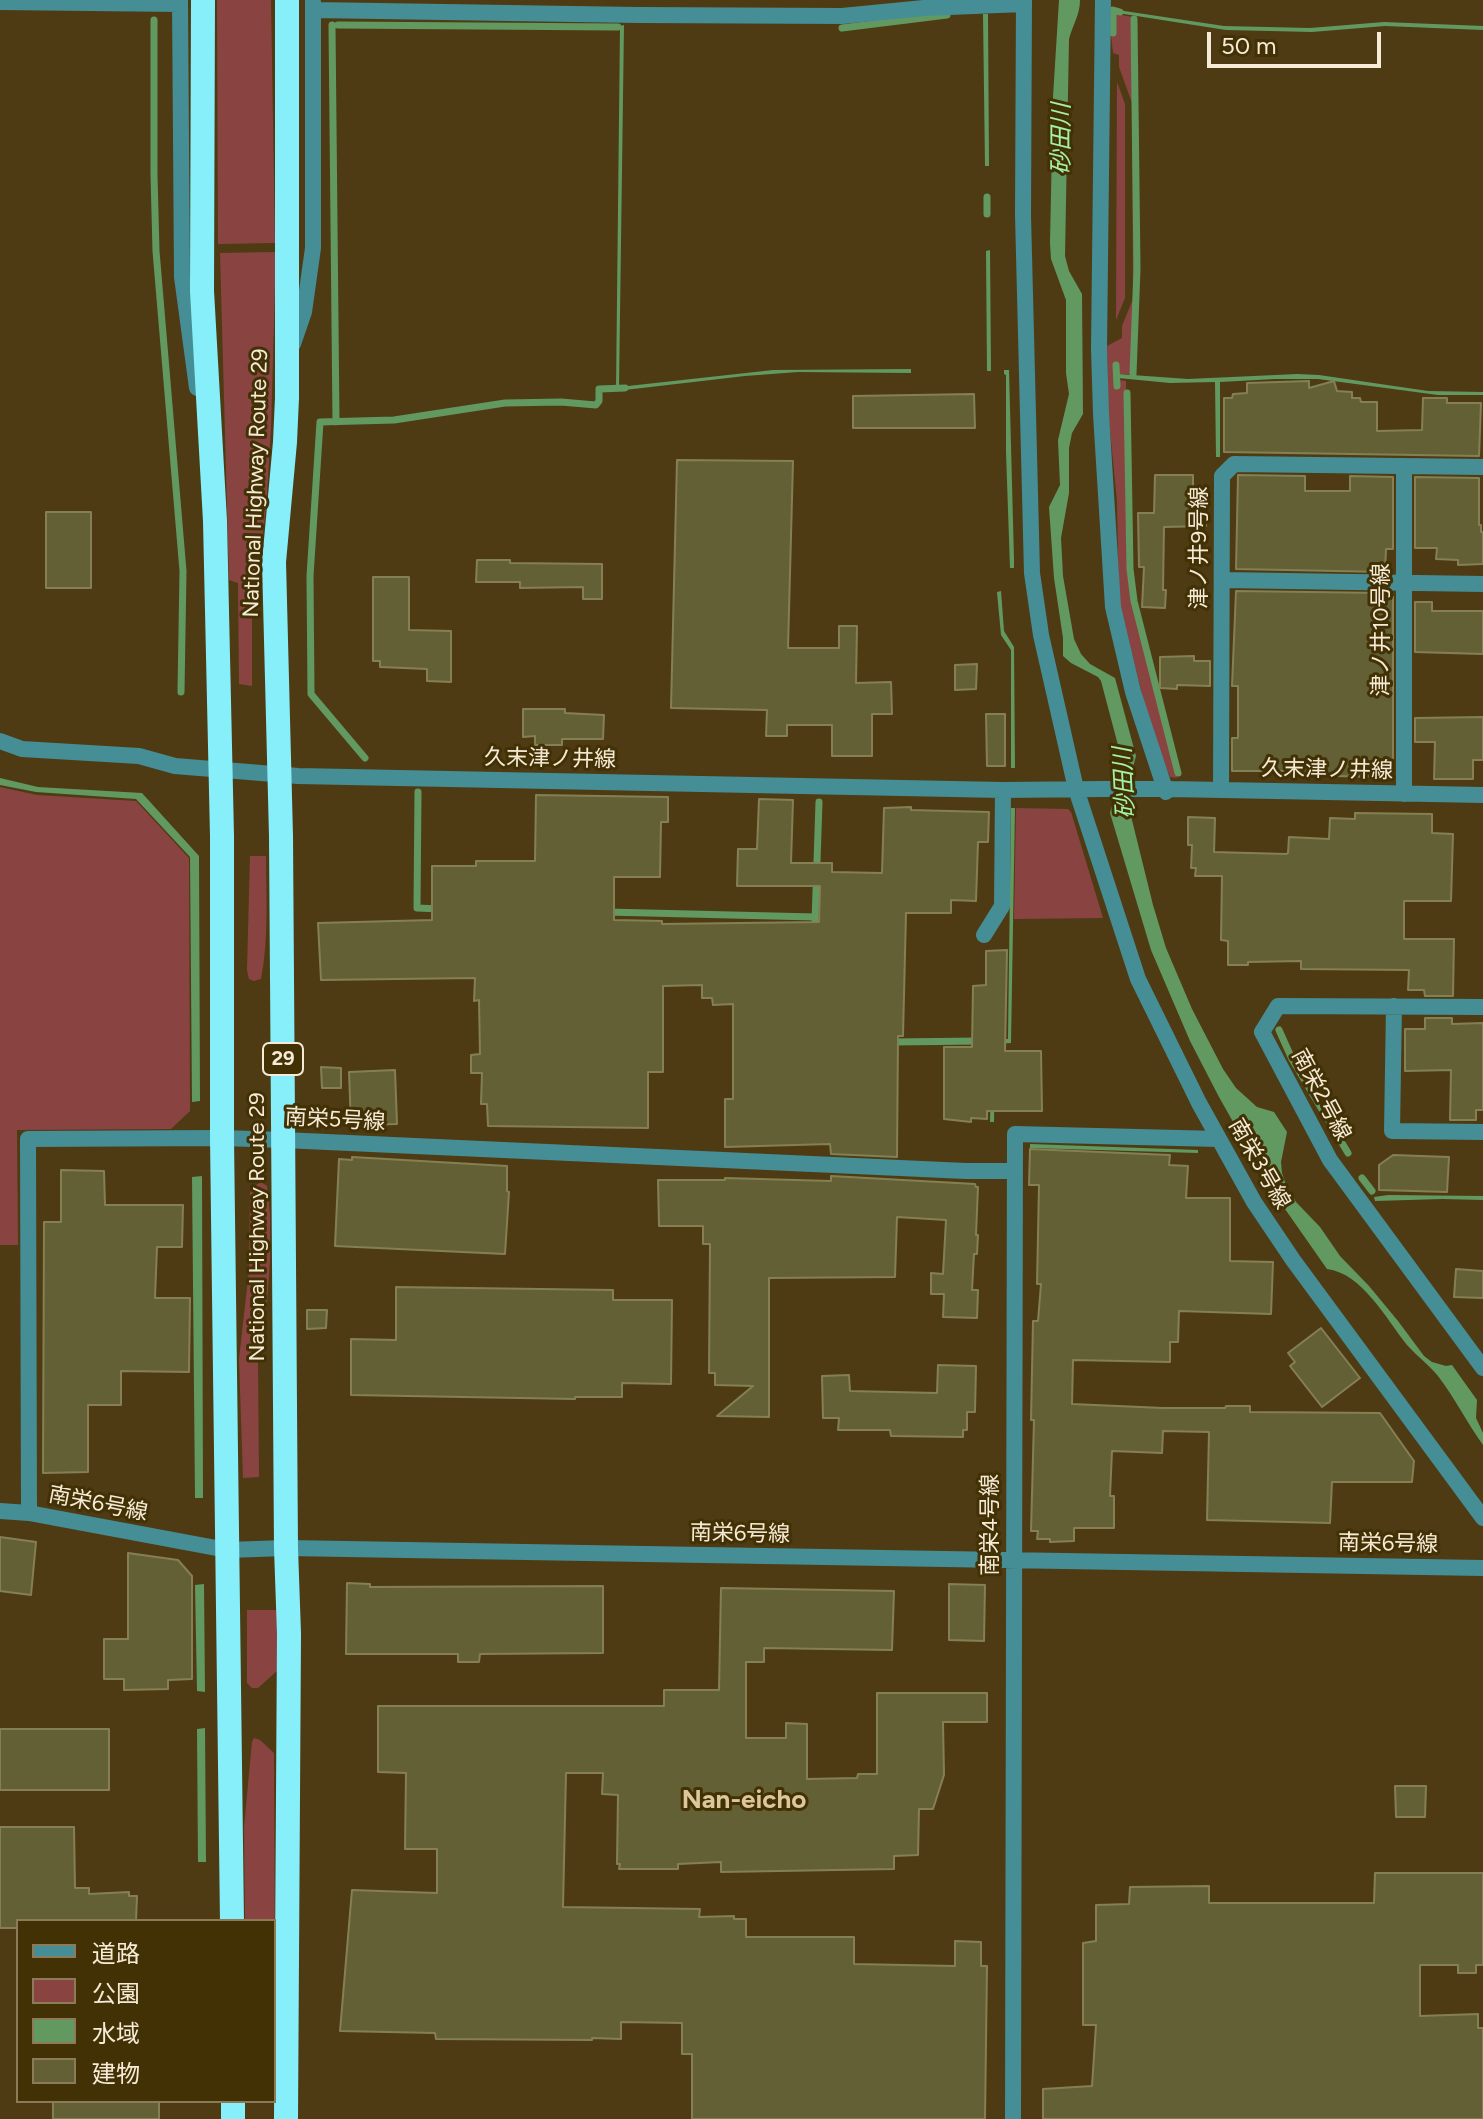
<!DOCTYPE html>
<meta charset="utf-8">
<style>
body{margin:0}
#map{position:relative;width:1483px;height:2119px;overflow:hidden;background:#4e3b13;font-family:Figtree,"Noto Sans JP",sans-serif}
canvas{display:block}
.legend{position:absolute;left:16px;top:1919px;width:260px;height:184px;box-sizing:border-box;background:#433106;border:2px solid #8b7b59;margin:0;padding:10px 14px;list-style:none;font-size:24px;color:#f6ebd6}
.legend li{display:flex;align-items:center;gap:16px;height:40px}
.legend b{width:40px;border:2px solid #8b7b59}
.scale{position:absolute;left:1207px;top:32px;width:174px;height:36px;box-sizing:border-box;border:4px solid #f6ebd6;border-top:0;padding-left:10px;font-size:24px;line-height:28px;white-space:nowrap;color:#f6ebd6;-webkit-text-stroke:6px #433106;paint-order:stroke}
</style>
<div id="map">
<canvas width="1483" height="2119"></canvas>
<ul class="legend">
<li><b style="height:10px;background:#458e95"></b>道路</li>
<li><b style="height:22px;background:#894441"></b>公園</li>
<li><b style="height:22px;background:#629961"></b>水域</li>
<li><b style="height:22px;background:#636035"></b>建物</li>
</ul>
<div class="scale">50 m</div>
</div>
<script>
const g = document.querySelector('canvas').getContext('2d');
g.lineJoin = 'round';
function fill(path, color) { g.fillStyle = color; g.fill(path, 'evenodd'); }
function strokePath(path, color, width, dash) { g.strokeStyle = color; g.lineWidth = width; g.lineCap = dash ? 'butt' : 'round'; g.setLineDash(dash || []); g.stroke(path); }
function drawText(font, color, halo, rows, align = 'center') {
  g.font = font + ' Figtree,"Noto Sans JP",sans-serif'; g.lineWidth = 6; g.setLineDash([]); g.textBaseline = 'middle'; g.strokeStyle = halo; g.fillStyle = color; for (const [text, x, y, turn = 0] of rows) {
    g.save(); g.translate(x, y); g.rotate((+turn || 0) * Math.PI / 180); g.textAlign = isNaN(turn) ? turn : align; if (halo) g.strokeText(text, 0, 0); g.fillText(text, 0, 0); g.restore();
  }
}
const green = new Path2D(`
 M217 0H271L275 243 218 244Z
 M1110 13 1133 17C1136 136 1137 255 1132 374H1118V380L1126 381 1127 493 1132 603 1177 778 1170 777 1149 723 1119 601 1117 501 1108 411 1107 346 1122 338V326L1133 299 1132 103 1119 67V55L1113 53 1111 35 1107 27Z
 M1117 82 1125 104V298L1116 320Z
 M276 252 271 429 266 509 257 576 252 592V686L239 684 238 583 229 580 220 253Z
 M0 787 37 795 136 801 189 858 190 1111 171 1129 17 1130 18 1245H0Z
 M1016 808 1068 809 1071 812 1103 918 1014 919Z
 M250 856H266C266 896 269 939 261 979L254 981 249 979 247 970Z
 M261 1182 267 1186 270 1214V1260L267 1304 258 1363 259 1477 243 1478 239 1359 249 1270 250 1192 253 1187Z
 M247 1610H277V1671L258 1688H252L247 1683Z
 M254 1738 260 1740 274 1753 275 1973 274 1983V1921H245L244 1827 252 1742Z`);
const water = new Path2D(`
 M1059 0H1080C1080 15 1073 24 1069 39L1065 256 1069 271 1082 294 1083 414 1072 433 1069 448V493L1061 538 1063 576 1074 639 1081 654 1090 664 1115 678 1136 756 1131 774 1130 812 1153 905 1166 948 1192 1009 1223 1069 1236 1088 1257 1107 1274 1112 1287 1132 1281 1162 1282 1173 1287 1188 1296 1202 1320 1227 1340 1256 1369 1286 1398 1321 1424 1356 1432 1362 1446 1366 1452 1365 1477 1400 1476 1418 1483 1433V1445C1467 1423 1455 1398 1438 1376 1429 1365 1417 1356 1407 1345 1387 1320 1362 1273 1327 1269L1271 1189 1219 1097 1190 1041 1151 950 1110 813 1120 773 1119 749 1101 681 1098 677 1071 663 1063 656V638L1054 578 1049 507 1060 485 1058 440 1069 394 1066 373V300L1051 259 1050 243 1053 97Z
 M1111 9 1224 26 1310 28 1384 22 1483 26V30L1385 26 1312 32 1226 30 1111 12Z
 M983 14H988L989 166H985Z
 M624 25 619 387 773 370 911 369V373L798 372 745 376 616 391 620 26Z
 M990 250 991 371H987L986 251Z
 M1004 370H1009L1014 559V568H1010L1006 452V375L1004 374Z
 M1118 374 1188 379 1297 374 1319 375 1428 391 1483 392V395H1438L1318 379H1275L1220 382V457H1216L1215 382 1170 383 1118 378Z
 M1001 591 1004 631 1014 647 1015 768H1011V650L1001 635 997 592Z
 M0 778 38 787 142 793 199 856 200 1101 192 1102 190 857 136 799 36 792 0 785Z
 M1011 808H1015L1011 1043 995 1044 994 1122H990L992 1039H1008Z
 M1030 1144 1198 1150V1153L1030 1148Z
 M202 1176 203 1498H195L192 1177Z
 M1388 1195 1483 1196V1200L1442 1199 1375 1201 1374 1197Z
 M204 1584 205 1692 197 1691 195 1585Z
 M205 1728 206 1862H198L197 1729Z`);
const stream = new Path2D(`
 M154 20V175L156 251 183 571 181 692
 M332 25 336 422
 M338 25 618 27
 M842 28 947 15
 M1113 33V10L1120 12
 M987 197V214
 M1116 365 1117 386
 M1133 374 1137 269 1134 19
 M1127 393 1130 569 1134 601 1178 773
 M365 758 311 694 310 576 320 422 394 420 505 403 561 402 596 405 599 401V389L625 388
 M418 792 417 908 441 909
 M606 912 815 917
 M815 921 819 802
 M1279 1030 1292 1059 1348 1153
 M892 1042 980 1041
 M1362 1178 1372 1191`);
const building = new Path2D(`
 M1309 381V388L1334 381 1337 391 1352 392V398H1360L1361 402H1377V431L1422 430 1423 398H1447V403H1481L1479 456 1224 452V398H1232L1233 394 1247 393V383Z
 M974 394 975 428H853V396Z
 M677 460 793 461 788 648H839V626H857L856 683 891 682 892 714H872V756H832V725H787V736H766L767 710 671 708Z
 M1155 475H1193V489H1203L1206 526 1164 527 1163 590H1166L1165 608 1142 607 1144 567H1139L1138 513H1154Z
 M1238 475 1305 476V491H1350V476L1393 477V549H1386L1385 572 1236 569Z
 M1415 477 1479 478V525H1481V532H1483V564L1458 565V560L1436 559 1437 548H1415Z
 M46 512H91V588H46Z
 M477 560H510V563L602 564V599H583V587L520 588V582H476Z
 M373 577H409V630L451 631V682L427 681V669L380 667V661H373Z
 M1236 591 1384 593V597H1393V768H1380V777L1287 775V771H1232V738H1238V686H1232Z
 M1415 602H1432V611H1483V654L1415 652Z
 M1194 656V661H1210V686L1177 685V689L1160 688V657Z
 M977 664 976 689 955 690V665Z
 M523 709H565V713L604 715 603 739H562V745H535V736L523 737Z
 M986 714H1005V766H987Z
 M1483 717V760H1473V779H1434L1435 742H1415V718Z
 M536 795 668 797V822H661L660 877H614V920L662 921V924L819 922 820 886H737L738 849H757L759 799 793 800 791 863H832V872L882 873 884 808 911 807V810L989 812 988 842H978L976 901 951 900V913H906L903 1036H898L897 1157 831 1154 830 1144 725 1147V1099H733V1004L713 1005 712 998H702V985L663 986V1072H648V1128L488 1126 487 1104H481L482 1073H471V1055L480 1054 479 1000 474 1001 475 978 321 980 318 923 432 920V866H476V861H535Z
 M1355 813 1432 814V833L1453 834 1451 901H1404V939H1454L1453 996H1425L1424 990H1408L1409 970 1301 969V961L1248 962V965H1228V941L1221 940 1222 876H1195L1196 868H1191L1192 845H1188V817L1215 818 1214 852 1286 854 1288 853 1289 837 1329 839 1330 818 1355 819Z
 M1007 950 1005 1051H1041L1042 1111H987V1119L971 1118V1122L944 1119V1047H972L973 986 986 985V951Z
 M1425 1018H1452V1024L1483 1023V1110H1476V1120H1450L1451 1070 1405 1071V1029H1425Z
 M321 1067 341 1068V1088H322Z
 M395 1070 397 1124 351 1125 349 1072Z
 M1030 1149 1170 1155 1169 1165 1188 1166 1186 1198H1230V1261L1273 1262 1271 1314 1179 1311 1178 1342H1170V1362L1073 1360 1072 1404 1163 1408H1225L1226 1406H1250V1412L1380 1413 1414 1461 1412 1482H1332L1330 1523 1207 1520 1209 1432 1163 1431 1162 1453 1112 1451 1110 1496H1114V1528H1074V1541L1050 1542V1539H1037L1038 1531H1031L1034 1420H1031L1033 1321H1038L1041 1284H1037L1039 1185H1029Z
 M1393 1155 1449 1157 1447 1192 1379 1190V1165Z
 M352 1157 507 1166V1191L509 1192 505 1254 335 1246 339 1159 352 1160Z
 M61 1170 104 1171 105 1205H183L182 1247H157L155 1298H190L189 1372 121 1371V1405H88V1472L43 1473 44 1222H61Z
 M831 1176 975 1184 976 1187H978L976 1235H978L977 1254H974L972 1290H978L977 1318 943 1317 944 1294H931V1273L943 1274 946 1220 897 1217 895 1277 769 1278V1417L717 1416 753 1386 715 1385V1373H709L710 1244H703V1226H659L658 1180H725V1178L831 1181Z
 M1456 1269 1483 1271V1298L1454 1297Z
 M396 1287 613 1290V1300H672L671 1384 622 1383V1397H575V1399L351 1395V1339L396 1340Z
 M307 1310H327L326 1328 307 1329Z
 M1321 1328 1360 1378 1322 1407 1290 1366 1295 1362 1288 1353Z
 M938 1365 976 1366 975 1412H967V1430H963V1437L891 1436 890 1430H838L839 1418H823L822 1376 849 1375 850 1391 937 1393Z
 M0 1537 36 1542 31 1595 0 1591Z
 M128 1553 178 1560 192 1576V1679L168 1680V1689L124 1690V1679H104V1639H128Z
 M347 1583 370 1584V1587L603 1586V1653L480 1654 479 1662H458V1654H346Z
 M949 1584 985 1585 984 1641 949 1640Z
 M721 1588 894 1591 892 1650 764 1648V1662H746V1738H786V1723L807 1724V1779L857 1778 858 1774H877V1693H987V1722H943L944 1775 933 1809H919L918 1855 894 1856V1869L721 1872V1862L678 1864V1869H619L620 1864H617L618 1795 602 1794 603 1773H566L563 1907 700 1909 699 1917 734 1916V1919H746V1937H854V1964L955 1966V1941L981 1942V1966H987L985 2119H692V2054H682V2023L621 2022V2039L592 2038V2040L436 2039 435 2033 340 2031 352 1890 437 1893V1849H405L406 1773 378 1772V1706H664V1690H719Z
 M0 1729H109V1790H0Z
 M1395 1786H1426L1425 1817H1396Z
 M0 1827H74L75 1888H89V1894L129 1892V1896H137L136 1921H18V1928H0Z
 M1375 1873H1483V1965H1476V1973H1458V1965H1420V2016L1478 2014V2028H1483V2119H1043V2089L1092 2086 1096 2025H1083V1943L1096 1941V1905L1129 1904 1130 1887 1209 1886V1903H1374Z
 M53 2101H159V2119H53Z`);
const street = new Path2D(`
 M180 0 182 277 197 388
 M1024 0 1023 215 1032 573 1041 635 1076 789 1138 979 1199 1103 1254 1202 1293 1260 1483 1518
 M1103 0 1099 349 1101 414 1113 607 1133 692 1166 792
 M0 2 180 4
 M313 10 638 15 842 16 924 8 1024 4
 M293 344 304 312 313 248V2
 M1404 467V794
 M1222 580 1483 584
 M0 741 22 749 139 756 175 766 298 776 1003 790 1103 789
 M1170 789 1483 795
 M1221 790 1222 476 1234 464 1483 467
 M984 935 1002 906 1003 790
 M1394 1006 1392 1131 1483 1132
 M1483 1007 1278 1006 1262 1032 1330 1160 1483 1368
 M0 1511 29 1513 227 1550 286 1548 1483 1568
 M29 1513 28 1139 222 1138 283 1140 966 1171H1015
 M1013 2119 1015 1134 1219 1139`);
const highway = new Path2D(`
 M203 0 202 291 215 521 222 836V1138L232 1921
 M233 2101V2119
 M286 2119 289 1634 286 1548 281 836 274 562 285 442 287 398V0`);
const streetBridge = new Path2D(`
 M1103 789H1170`);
const shields = [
 [283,1059,40]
];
const shieldNames = [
 ["29",283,1059]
];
const streetNames = [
 ["National Highway Route 29",256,483,-88],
 ["津ノ井9号線",1200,548,-90],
 ["津ノ井10号線",1382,630,-90],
 ["久末津ノ井線",550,759,1],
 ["久末津ノ井線",1327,770,1],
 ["南栄2号線",1321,1095,62],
 ["南栄5号線",335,1120,3],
 ["南栄3号線",1259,1164,60],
 ["National Highway Route 29",258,1227,-90],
 ["南栄6号線",98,1504,11],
 ["南栄4号線",991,1525,-90],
 ["南栄6号線",740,1534,1],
 ["南栄6号線",1388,1544,1]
];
const waterNames = [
 ["砂田川",1062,139,-90],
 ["砂田川",1125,783,-93]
];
const quarterNames = [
 ["Nan-eicho",744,1800]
];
fill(green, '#894441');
fill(water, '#629961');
strokePath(stream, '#629961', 7);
fill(building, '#636035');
strokePath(building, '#848054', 2);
strokePath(street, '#458e95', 16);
strokePath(highway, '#87eff9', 24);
strokePath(streetBridge, '#458e95', 16);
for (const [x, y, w] of shields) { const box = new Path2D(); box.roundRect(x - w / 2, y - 16, w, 32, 6); g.fillStyle = '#433106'; g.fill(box); strokePath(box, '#f6ebd6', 2); }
drawText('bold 20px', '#f6ebd6', null, shieldNames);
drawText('22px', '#f6ebd6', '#433106', streetNames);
drawText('italic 24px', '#a3f1a2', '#433106', waterNames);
drawText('bold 26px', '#dcc79c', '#433106', quarterNames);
</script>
